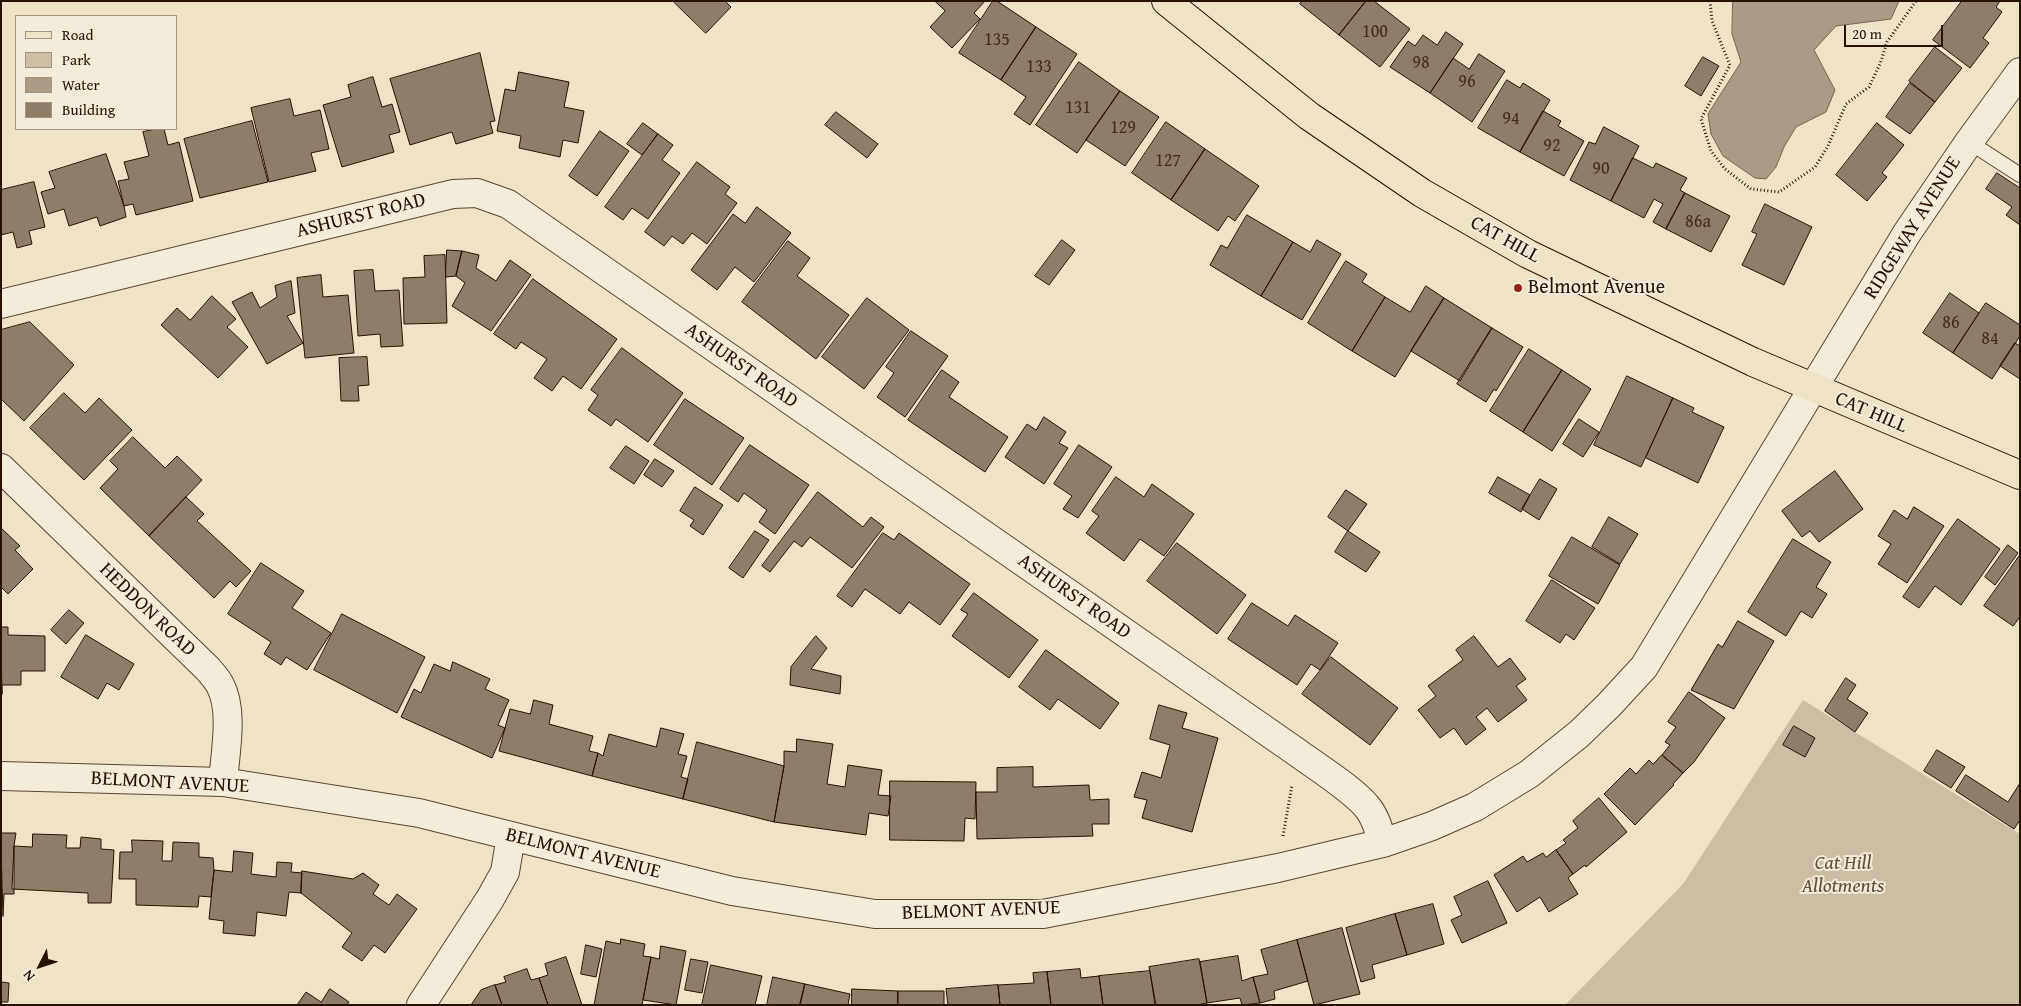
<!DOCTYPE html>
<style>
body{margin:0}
#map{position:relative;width:2021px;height:1006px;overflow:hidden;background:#eee2c7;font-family:"Gentium Book Plus",serif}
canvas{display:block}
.frame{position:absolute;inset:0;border:2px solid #261101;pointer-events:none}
.legend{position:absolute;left:15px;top:15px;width:162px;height:115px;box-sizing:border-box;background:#f4ecdb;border:1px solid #a29484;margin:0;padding:6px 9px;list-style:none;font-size:15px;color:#261101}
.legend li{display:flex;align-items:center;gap:10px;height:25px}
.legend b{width:25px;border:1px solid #a29484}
.north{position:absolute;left:15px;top:941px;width:50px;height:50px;-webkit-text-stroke:4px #f4ecdb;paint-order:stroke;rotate:229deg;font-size:14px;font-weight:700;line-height:20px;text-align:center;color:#261101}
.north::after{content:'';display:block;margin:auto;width:18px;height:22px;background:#261101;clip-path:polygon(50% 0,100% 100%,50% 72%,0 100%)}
.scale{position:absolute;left:1844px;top:25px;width:99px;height:22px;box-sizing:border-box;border:2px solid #261101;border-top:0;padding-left:6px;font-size:15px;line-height:18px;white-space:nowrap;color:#261101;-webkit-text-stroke:4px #f4ecdb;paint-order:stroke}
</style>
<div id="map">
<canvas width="2021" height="1006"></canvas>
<div class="frame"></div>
<ul class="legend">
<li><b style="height:6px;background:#eee2c7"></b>Road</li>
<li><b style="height:14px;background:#ccbea5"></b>Park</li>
<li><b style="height:14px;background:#aa9b84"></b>Water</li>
<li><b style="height:14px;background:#8e7e68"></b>Building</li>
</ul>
<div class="north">N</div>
<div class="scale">20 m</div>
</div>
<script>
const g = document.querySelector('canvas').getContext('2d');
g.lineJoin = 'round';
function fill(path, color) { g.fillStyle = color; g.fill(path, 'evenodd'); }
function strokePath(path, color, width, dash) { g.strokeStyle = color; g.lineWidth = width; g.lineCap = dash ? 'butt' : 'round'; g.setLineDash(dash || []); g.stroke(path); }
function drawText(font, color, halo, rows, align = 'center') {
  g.font = font + ' "Gentium Book Plus",serif'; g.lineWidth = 4; g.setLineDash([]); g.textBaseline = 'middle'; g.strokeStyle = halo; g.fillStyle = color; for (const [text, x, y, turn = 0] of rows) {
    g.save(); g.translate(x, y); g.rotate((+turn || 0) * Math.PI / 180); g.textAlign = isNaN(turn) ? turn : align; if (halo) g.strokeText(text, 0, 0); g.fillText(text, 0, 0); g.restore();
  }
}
const green = new Path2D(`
 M1803 700 2020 834V1005H1565L1683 884Z`);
const water = new Path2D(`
 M1733 1H1899L1891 19 1836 26 1814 50 1835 90 1826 112 1796 127 1784 147 1776 167 1766 179 1755 178 1723 156 1711 134 1708 114 1741 62 1732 34Z`);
const building = new Path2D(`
 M673 1H725L731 7 706 33Z
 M935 1H985L974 13 980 19 952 48 930 27 945 11Z
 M993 1H997L1036 27 1001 80 959 53Z
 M1302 1H1366L1339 35 1300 4Z
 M1366 1H1374L1410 29 1380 67 1339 35Z
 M1962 1H2000L1996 7 2002 12 1983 38 1989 43 1970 68 1933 40Z
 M1036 27 1077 54 1030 125 1014 114 1026 97 1001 80Z
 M1446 32 1463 44 1430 93 1390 67 1408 41 1415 46 1423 35 1437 45Z
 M1935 47 1962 68 1935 102 1909 81Z
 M480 53 495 121 490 122 493 133 456 144 452 132 410 145 390 79Z
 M1479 54 1505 71 1472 122 1430 93 1453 58 1469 69Z
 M1703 57 1719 66 1701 96 1685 86Z
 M1079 62 1120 91 1077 153 1036 125Z
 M519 72 569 82 564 107 584 111 578 143 563 140 560 157 519 148 521 136 497 131 505 89 515 91Z
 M373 77 382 107 392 104 400 132 389 135 394 152 342 167 323 105 351 97 348 85Z
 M1507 80 1520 88 1523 83 1550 100 1520 152 1478 128Z
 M1910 83 1935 102 1910 134 1886 117Z
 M1120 91 1159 117 1125 166 1086 140Z
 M290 99 294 116 320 110 329 149 311 153 316 171 269 182 251 108Z
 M1543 111 1561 121 1558 126 1584 141 1564 176 1520 152Z
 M836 112 878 144 867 158 825 125Z
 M252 121 268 182 200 198 184 139Z
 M1166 122 1205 149 1171 200 1132 173Z
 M643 123 658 134 642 155 627 144Z
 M1877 123 1904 145 1882 173 1887 177 1867 201 1836 175Z
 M1604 127 1639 146 1611 201 1570 180 1589 142 1595 144Z
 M156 129H164L168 145 179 142 193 201 136 215 133 204 124 206 118 181 129 179 124 162 149 156 143 132Z
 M600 131 629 151 597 196 569 176Z
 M658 134 673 145 662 160 680 173 648 219 632 208 623 220 605 207Z
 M1205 149 1259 186 1235 221 1228 216 1218 231 1171 200Z
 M106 154 124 206 126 217 100 226 97 217 69 226 64 209 48 214 41 192 55 188 49 172Z
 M1633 158 1653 168 1656 163 1687 178 1680 190 1685 193 1666 229 1653 222 1663 204 1654 199 1644 218 1611 201Z
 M697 162 730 187 725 194 737 203 707 244 692 233 683 244 672 236 664 246 645 232Z
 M1997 173 2020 188V225L2006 215 2012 207 1986 189Z
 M34 182 45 227 29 231 32 244 17 248 13 232 1 235V190Z
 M1685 193 1730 216 1711 252 1666 229Z
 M1765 204 1812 227 1784 285 1742 265 1757 234 1752 232Z
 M757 207 791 233 754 282 735 267 717 290 691 270 733 214 745 223Z
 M1247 215 1293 242 1261 296 1210 265 1221 245 1227 248Z
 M1062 240 1075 250 1049 285 1035 276Z
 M1317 240 1341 254 1302 320 1261 296 1293 242 1310 252Z
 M788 241 810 258 797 276 849 315 816 359 742 302Z
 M447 250 462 251 456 276 446 277Z
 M462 251 479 255 476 268 496 281 510 260 531 275 491 331 452 306 465 283 456 276Z
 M445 255 447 323 404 324 403 278 425 277 424 256Z
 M1346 261 1367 274 1362 282 1385 297 1352 351 1308 323Z
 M373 270 375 291 399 290 403 346 381 347 380 334 358 336 354 271Z
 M321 275 323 297 348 295 354 353 305 358 297 278Z
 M533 279 617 339 581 389 563 376 552 391 534 378 547 359 521 342 516 349 494 334Z
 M291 281 295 313 287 316 303 343 267 364 232 302 252 292 260 308 277 297 275 286Z
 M1426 286 1444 298 1395 377 1352 351 1385 297 1410 312Z
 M1950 293 1979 313 1953 353 1923 333Z
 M212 296 236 319 227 327 248 347 218 378 161 325 177 308 190 320Z
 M867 298 909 330 864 389 822 357Z
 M1444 298 1492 328 1460 381 1411 351Z
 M1986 303 2020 325V336L1992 379 1953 353Z
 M30 322 74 365 24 421 1 399V330Z
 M1492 328 1523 347 1496 391 1494 389 1486 402 1457 384Z
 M911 331 948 356 905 417 877 397 894 373 886 367Z
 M2015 343 2020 346V379L2000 366Z
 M622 348 683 393 648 442 616 419 611 426 588 410 598 395 591 390Z
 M1529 349 1562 370 1523 432 1490 411Z
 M367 357 369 385 358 386 359 401H341L339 358Z
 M942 370 959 382 949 397 1008 437 985 472 908 420Z
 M1562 370 1591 389 1552 451 1523 432Z
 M1627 376 1673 398 1641 467 1594 445Z
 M64 393 85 413 99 398 132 430 84 480 30 428Z
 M1673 398 1694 408 1692 412 1724 427 1698 483 1646 458Z
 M685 399 744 438 712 485 654 445Z
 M1044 417 1066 432 1059 443 1068 448 1044 484 1005 457 1027 424 1036 430Z
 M1579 419 1599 432 1583 457 1563 444Z
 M133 437 165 468 177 456 202 480 149 536 100 488 118 469 110 461Z
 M750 445 809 485 775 534 759 522 767 510 744 493 738 502 720 489Z
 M1079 445 1112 467 1078 518 1063 509 1072 496 1054 484Z
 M626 446 649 461 634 484 610 468Z
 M655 459 674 471 662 487 644 475Z
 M1835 471 1863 509 1819 542 1810 531 1802 537 1782 511Z
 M1116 477 1144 497 1152 484 1194 514 1164 556 1140 539 1124 561 1086 533 1099 516 1092 511Z
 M1498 477 1530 495 1521 512 1489 493Z
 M1540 479 1557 489 1539 520 1522 509Z
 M695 487 723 505 703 535 690 526 694 520 680 511Z
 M1346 490 1367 504 1348 531 1328 517Z
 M818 492 863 527 871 517 884 527 852 568 810 537 802 547 794 541 770 572 762 566Z
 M186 497 204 514 197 521 251 571 236 587 230 581 214 598 149 536Z
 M1914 507 1944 526 1907 583 1878 564 1891 544 1878 536 1894 510 1907 519Z
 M1609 517 1638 534 1620 564 1592 547Z
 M1958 519 2000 549 1961 605 1935 586 1919 608 1903 597Z
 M1 528 20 546 15 550 33 569 8 594 1 587Z
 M755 531 769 540 743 578 729 568Z
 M1348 531 1380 552 1366 572 1335 552Z
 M883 533 894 540 899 533 970 584 940 625 909 602 900 614 865 589 852 607 837 596Z
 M1572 537 1620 565 1598 604 1549 576Z
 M1793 539 1831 562 1816 587 1827 594 1812 618 1801 611 1786 636 1748 612Z
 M1177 543 1246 595 1217 634 1147 581Z
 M2008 545 2018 553 1995 585 1985 577Z
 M2020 555V617L2013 626 1984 606Z
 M261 563 304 591 292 608 331 633 307 670 286 657 281 665 264 654 271 642 228 614Z
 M1552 580 1595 608 1574 640 1566 634 1560 643 1526 621Z
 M974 593 1038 640 1009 678 952 636 968 614 961 610Z
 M1252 603 1288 626 1295 615 1338 643 1320 670 1311 664 1297 685 1228 639Z
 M69 610 84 623 66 644 51 630Z
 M342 614 425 657 397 713 314 670Z
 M1738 621 1774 641 1734 709 1691 690 1718 644 1722 647Z
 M1 627H8V635L45 636V671H21V685H2V694Z
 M86 635 134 664 119 690 107 683 98 699 61 677Z
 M816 636 827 648 811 669 841 676 840 694 790 685 791 667Z
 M1474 636 1498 667 1510 658 1526 679 1516 686 1527 700 1498 722 1487 708 1476 717 1486 729 1466 745 1454 728 1440 738 1418 710 1436 696 1428 686 1463 660 1456 650Z
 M1046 650 1119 703 1100 729 1058 699 1050 710 1019 687Z
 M1331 657 1398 708 1370 745 1302 694Z
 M453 662 490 679 485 689 509 700 498 725 505 728 492 758 401 717 414 689 421 693 434 664 450 671Z
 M1846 678 1856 685 1847 699 1868 713 1855 732 1825 711Z
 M1689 692 1725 718 1694 762 1683 773 1662 755 1670 745 1665 742 1676 727 1668 722Z
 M534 700 553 705 549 724 593 736 589 751 598 753 592 776 499 751 510 709 530 714Z
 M1159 705 1187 713 1182 728 1218 738 1192 832 1142 818 1147 800 1134 797 1142 772 1161 778 1170 745 1150 739Z
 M1794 726 1815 738 1805 757 1783 745Z
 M661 728 684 734 678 754 687 756 681 777 688 779 683 799 592 776 598 753 603 756 609 734 656 747Z
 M797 739 833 744 827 784 845 787 848 765 882 770 878 795 891 796 888 816 869 813 866 835 774 822 784 766V751L796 752Z
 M697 742 784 766 774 822 683 799Z
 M1937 750 1965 767 1951 788 1924 771Z
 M1662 755 1683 773 1673 784 1674 785 1635 825 1604 794 1630 768 1636 774 1649 760 1653 764Z
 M1033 767V787L1089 785 1090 800 1109 799V824H1092L1093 836 977 839 976 792H997V768Z
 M1966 775 2008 802 2020 783V820L2014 829 1956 791Z
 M890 781 976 782 975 819 965 818 964 841 890 840Z
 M1599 798 1627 832 1586 867 1585 865 1573 874 1556 850 1566 843 1563 840 1578 828 1573 821Z
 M1 833H16L14 846V894H4L3 916Z
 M33 834 67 835 66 848H80L81 837 101 839V849L114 850 111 903H88V893L12 889 14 846 32 847Z
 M132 840 163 841 162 861H172L173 842 199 843V857L213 858 214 870 211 897 199 896 198 907 136 905V879H119L120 852H132Z
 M1556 850 1573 874 1568 878 1578 894 1549 912 1540 897 1517 912 1494 875 1523 856 1527 862 1543 853 1546 857Z
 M234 851 253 853 251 874 276 877 277 862 292 863 291 872 302 873 301 893 289 892 286 916 257 912 255 936 223 933 224 921 209 919 214 870 232 872Z
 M302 871 353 879 363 873 379 885 373 894 389 905 397 894 417 909 385 953 374 945 362 961 342 947 352 933 301 893Z
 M1488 881 1507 923 1462 943 1451 920 1462 915 1454 897Z
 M1433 904 1444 944 1407 955 1395 914Z
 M1395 914 1407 955 1372 965 1375 978 1361 982 1346 928Z
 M1342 928 1360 994 1314 1005 1297 940Z
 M621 939 645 944 643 956 651 957 642 1005H594L606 941 620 944Z
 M1297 940 1308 981 1274 991 1275 999 1260 1003 1253 977 1268 974 1261 950Z
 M586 945 602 949 596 977 581 974Z
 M661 946 686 951 676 1005 643 1000 651 957 659 959Z
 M1238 956 1242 981 1253 977 1260 1003 1242 1005 1240 998 1207 1003 1200 962Z
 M566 957 582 1005H548L539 978 548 975 545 964Z
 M691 959 708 962 702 993 685 990Z
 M1199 959 1207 1003 1197 1005H1156L1149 967Z
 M711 965 762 976 755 1005H702Z
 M527 969 531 980 539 978 548 1005H502L495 985 506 982 504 977Z
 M1080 969 1081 978 1099 976 1103 1005H1051L1047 972Z
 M1150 971 1155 1005H1103L1099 976Z
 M1047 972 1051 1005H1000L998 985 1034 983 1033 973Z
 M773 977 805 984 800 1005H767Z
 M1 982 9 983 8 1002H1Z
 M805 984 850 994 848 1005H800Z
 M495 985 502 1005H471L481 990Z
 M998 985 1000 1005H948L946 989Z
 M330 989 349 1002 347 1005H297L306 992 321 1002Z
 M852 989 898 991V1005H852Z
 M898 991H944V1005H898Z`);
const path = new Path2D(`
 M1710 1 1712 21 1730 65 1701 119 1711 151 1725 169 1751 189 1779 192 1815 167 1828 146 1846 104 1869 87 1880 64 1887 42 1916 1
 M1283 836 1292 785`);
const lane = new Path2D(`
 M1969 142 2020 175`);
const street = new Path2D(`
 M1 304 453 194 477 193 508 204 1298 753C1317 767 1354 790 1368 808 1376 818 1379 831 1383 843
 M1 468 208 669C212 674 217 679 220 685 234 710 225 754 223 782
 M1 776 223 782 419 813 732 891 875 914H1043L1278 868 1383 843 1432 826 1475 807 1529 774 1579 734 1609 705 1644 667 1907 233 1969 142 2020 72
 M421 1005 490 899 505 872 511 836`);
const primary = new Path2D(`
 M1166 1 1309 116 1422 193 1528 254 1753 362 2020 475`);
const markers = [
 [1518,288,5,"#8f2418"]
];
const numberNames = [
 ["100",1375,32],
 ["135",997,40],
 ["98",1421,63],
 ["133",1039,67],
 ["96",1467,82],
 ["131",1078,108],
 ["94",1511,119],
 ["129",1123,128],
 ["92",1552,146],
 ["127",1168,161],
 ["90",1601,169],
 ["86a",1698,222],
 ["86",1951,323],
 ["84",1990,339]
];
const streetNames = [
 ["ASHURST ROAD",361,216,-14],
 ["RIDGEWAY AVENUE",1913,228,-58],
 ["CAT HILL",1505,240,29],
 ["ASHURST ROAD",741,366,35],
 ["CAT HILL",1871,413,23],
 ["ASHURST ROAD",1074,597,35],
 ["HEDDON ROAD",147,610,44],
 ["BELMONT AVENUE",170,783,3],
 ["BELMONT AVENUE",583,854,14],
 ["BELMONT AVENUE",981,911,-2]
];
const poiNames = [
 ["Belmont Avenue",1528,288]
];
const parkNames = [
 ["Cat Hill",1843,864],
 ["Allotments",1843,887]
];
fill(green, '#ccbea5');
fill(water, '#aa9b84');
strokePath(water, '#756450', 1);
fill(building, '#8e7e68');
strokePath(building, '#261101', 1);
strokePath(lane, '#584532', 16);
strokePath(street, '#584532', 30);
strokePath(primary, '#261101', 30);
strokePath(path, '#261101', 3, [1, 2.5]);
strokePath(lane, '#f4ecdb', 14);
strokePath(street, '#f4ecdb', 28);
strokePath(primary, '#eee2c7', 28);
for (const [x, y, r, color] of markers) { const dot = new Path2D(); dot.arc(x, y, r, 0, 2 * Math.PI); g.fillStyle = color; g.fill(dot); strokePath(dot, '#f4ecdb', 2); }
drawText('18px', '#402c1b', null, numberNames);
drawText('20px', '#261101', '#f4ecdb', streetNames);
drawText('20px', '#261101', '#f4ecdb', poiNames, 'left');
drawText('italic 20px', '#604e3a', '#f4ecdb', parkNames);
</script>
